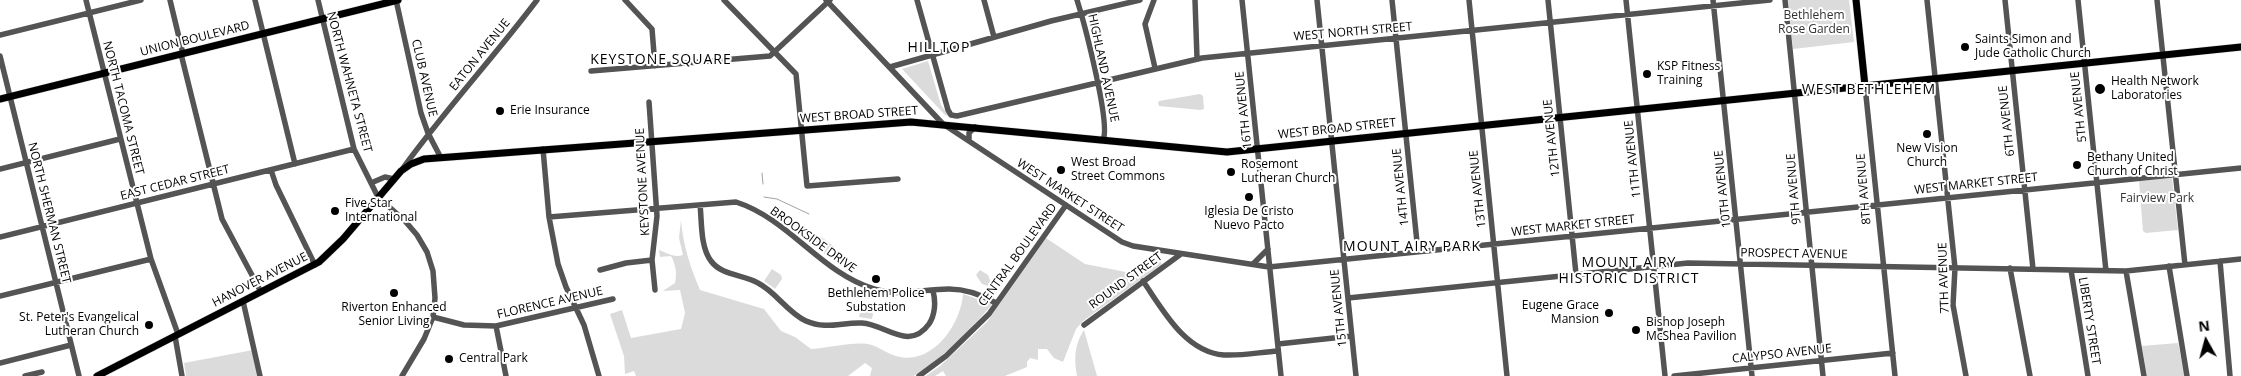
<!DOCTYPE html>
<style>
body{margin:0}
#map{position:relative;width:2241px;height:376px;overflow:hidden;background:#fff;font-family:"Open Sans",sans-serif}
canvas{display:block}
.north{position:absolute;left:2181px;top:316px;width:50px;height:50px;-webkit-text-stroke:4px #fff;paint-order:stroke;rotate:353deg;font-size:14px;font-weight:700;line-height:20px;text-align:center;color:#000}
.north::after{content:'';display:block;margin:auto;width:18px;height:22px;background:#000;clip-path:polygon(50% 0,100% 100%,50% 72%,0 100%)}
</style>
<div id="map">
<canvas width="2241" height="376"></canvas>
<div class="north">N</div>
</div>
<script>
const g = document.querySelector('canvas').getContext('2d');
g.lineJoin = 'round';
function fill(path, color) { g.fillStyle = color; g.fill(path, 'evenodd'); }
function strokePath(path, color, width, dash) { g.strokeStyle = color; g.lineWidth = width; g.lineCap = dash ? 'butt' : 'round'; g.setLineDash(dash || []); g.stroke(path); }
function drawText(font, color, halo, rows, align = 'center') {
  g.font = font + ' "Open Sans",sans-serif'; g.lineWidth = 4; g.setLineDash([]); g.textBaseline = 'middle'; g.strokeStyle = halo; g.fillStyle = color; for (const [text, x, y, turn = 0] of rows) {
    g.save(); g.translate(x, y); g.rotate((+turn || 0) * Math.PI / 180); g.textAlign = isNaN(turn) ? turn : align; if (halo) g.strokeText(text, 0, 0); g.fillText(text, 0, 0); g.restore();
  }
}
const green = new Path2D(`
 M1788 0H1849L1854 42 1793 49Z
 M928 61 941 105 949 116 945 115 902 69Z
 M1200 94 1203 96 1204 109 1200 110 1159 106 1158 103 1159 101Z
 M2172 178 2178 230 2146 233 2143 231 2139 181Z
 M681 220C683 245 690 266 700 290L764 309 781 331 795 337 811 349C829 348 850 342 868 344 878 346 886 353 896 356 932 367 961 324 963 294L992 304C981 319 930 371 913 376 902 376 881 376 870 376L872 368 865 363 848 376H636L634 371 625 374 624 356 610 314 622 310 631 338 681 329 685 313 680 290 663 291 675 283C677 274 676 265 671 256L660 257 659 250C668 253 673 258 683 255L679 238Z
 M820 236 835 247 827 256 813 244Z
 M1046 238 1085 264 1136 274 1141 271 1150 256 1162 258 1161 265 1083 321 1076 329 1063 362 1054 358 1047 349H1038V360L1030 358 1027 362V367L1005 376H946L943 371 935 376H926L940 366 987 322Z
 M772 269 781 275 782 279 775 289 764 281Z
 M980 270 988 275 991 283 988 286 982 284 976 275Z
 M861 309 871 311 873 314 872 319 859 317Z
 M1084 330 1097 376H1077C1074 359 1074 345 1084 330Z
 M2178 343 2185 376H2147L2142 346Z
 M253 350 258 376H186L184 363Z`);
const stream = new Path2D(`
 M762 173 763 184
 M764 197 777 199 809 214`);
const minor = new Path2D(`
 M86 0 151 259 178 334
 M170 0 183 54
 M255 0 295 164
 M318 0 354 149 378 197 405 221 417 235 427 252 433 271 435 298 433 317 424 339 402 376
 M396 0 421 113 428 133 441 158
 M625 0 652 29 655 66
 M724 0 796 74 807 186 898 179
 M826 0 943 124 1122 242 1133 246 1269 267 2241 168
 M917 0 948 110 951 115 957 116 1202 58 1770 0
 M984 0 994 37
 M1077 0C1084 22 1111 124 1103 140
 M1154 0 1145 24 1155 68
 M1195 0 1197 58
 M1242 0 1281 376
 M1317 0 1356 376
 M1392 0 1418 252
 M1469 0 1507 376
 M1548 0 1576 274
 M1626 0 1665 376
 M1713 0 1752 376
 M1785 0 1823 376
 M1927 0 1955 268 1953 305 1966 376
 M2005 0 2033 269
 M2078 0 2106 271
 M2157 0 2185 265
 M0 35 141 0
 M181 54 222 219 261 292
 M0 56 79 376
 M890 67 1051 21 1140 0
 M591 71 770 56 830 0
 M1865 86 1895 376
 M649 102 657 216 652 260 655 290
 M969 141V133L975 127
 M543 149 549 217 558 264 566 287 584 325 599 376
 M403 168C445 110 494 57 537 0
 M0 169 120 139
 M271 170 276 185 315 265
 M371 183 385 177 394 179
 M700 205C702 221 700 247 711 261 722 276 743 274 758 283 776 292 787 312 806 321 826 330 842 322 862 323 885 324 909 352 929 324 935 315 936 302 933 291
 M549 217 736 202C789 219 821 273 874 289 900 297 923 289 949 289 966 289 982 295 996 303
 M0 237 354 149
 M2220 261 2230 376
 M1253 264 1268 249
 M2169 266 2187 376
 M2010 268 2030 376
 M600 270 626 263 652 260
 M2071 270 2088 376
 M2126 271 2144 376
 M1143 281C1163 310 1185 352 1224 355 1242 356 1261 352 1278 351
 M0 296 151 259
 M1348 298 1688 263 2126 271 2241 259
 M243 301 260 376
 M433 317 464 325 496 326 613 299
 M1084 325 1181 254
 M496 326 506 376
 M175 336 182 376
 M1278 344 1352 336
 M0 363 71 345
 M25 376 42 372
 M919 376 946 356 989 314 1066 205
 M1674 376 1893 353`);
const major = new Path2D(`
 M1856 0 1865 86
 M0 99 398 0
 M97 376 319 262 343 239 401 171 411 164 424 159 911 122 1227 152 2241 47`);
const markers = [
 [1965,47,5,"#000"],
 [1647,74,5,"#000"],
 [2100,89,6,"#000"],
 [500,111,5,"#000"],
 [1927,134,5,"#000"],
 [2077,165,5,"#000"],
 [1061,170,5,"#000"],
 [1231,172,5,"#000"],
 [1249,197,5,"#000"],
 [335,211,5,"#000"],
 [876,279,5,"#000"],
 [394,293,5,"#000"],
 [1609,313,5,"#000"],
 [149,325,5,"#000"],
 [1636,330,5,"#000"],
 [449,359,5,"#000"]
];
const parkNames = [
 ["Bethlehem",1814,16],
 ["Rose Garden",1814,30],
 ["Fairview Park",2157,199]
];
const streetNames = [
 ["WEST NORTH STREET",1353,32,-5],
 ["UNION BOULEVARD",195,39,-14],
 ["EATON AVENUE",480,55,-51],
 ["HIGHLAND AVENUE",1103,68,78],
 ["CLUB AVENUE",424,78,77],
 ["NORTH WAHNETA STREET",349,82,75],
 ["5TH AVENUE",2079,107,-96],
 ["NORTH TACOMA STREET",123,108,76],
 ["16TH AVENUE",1244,110,-96],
 ["WEST BROAD STREET",859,115,-4],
 ["6TH AVENUE",2007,121,-96],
 ["WEST BROAD STREET",1337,129,-6],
 ["12TH AVENUE",1552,138,-96],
 ["11TH AVENUE",1633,159,-96],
 ["KEYSTONE AVENUE",643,182,-93],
 ["EAST CEDAR STREET",175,183,-14],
 ["WEST MARKET STREET",1976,184,-6],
 ["14TH AVENUE",1401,187,-96],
 ["13TH AVENUE",1478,189,-96],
 ["10TH AVENUE",1723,189,-96],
 ["9TH AVENUE",1794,189,-95],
 ["8TH AVENUE",1864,189,-95],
 ["WEST MARKET STREET",1070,196,33],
 ["NORTH SHERMAN STREET",49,213,76],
 ["WEST MARKET STREET",1573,226,-6],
 ["BROOKSIDE DRIVE",813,240,36],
 ["PROSPECT AVENUE",1794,254,1],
 ["CENTRAL BOULEVARD",1018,255,-54],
 ["7TH AVENUE",1944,278,-92],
 ["HANOVER AVENUE",260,280,-27],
 ["ROUND STREET",1126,281,-36],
 ["FLORENCE AVENUE",550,303,-13],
 ["15TH AVENUE",1339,308,-96],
 ["LIBERTY STREET",2089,321,81],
 ["CALYPSO AVENUE",1782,354,-6]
];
const poiNames = [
 ["Saints Simon and",1975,40],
 ["Jude Catholic Church",1975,54],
 ["KSP Fitness",1657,67],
 ["Training",1657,81],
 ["Health Network",2111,82],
 ["Laboratories",2111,96],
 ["Erie Insurance",510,111],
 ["New Vision",1927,149,"center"],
 ["Church",1927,163,"center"],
 ["Bethany United",2087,158],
 ["Church of Christ",2087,172],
 ["West Broad",1071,163],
 ["Street Commons",1071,177],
 ["Rosemont",1241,165],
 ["Lutheran Church",1241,179],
 ["Five Star",345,204],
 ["International",345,218],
 ["Iglesia De Cristo",1249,212,"center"],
 ["Nuevo Pacto",1249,226,"center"],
 ["Bethlehem Police",876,294,"center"],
 ["Substation",876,308,"center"],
 ["Eugene Grace",1599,306,"right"],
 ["Mansion",1599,320,"right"],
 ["Riverton Enhanced",394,308,"center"],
 ["Senior Living",394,322,"center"],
 ["St. Peter's Evangelical",139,318,"right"],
 ["Lutheran Church",139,332,"right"],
 ["Bishop Joseph",1646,323],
 ["McShea Pavilion",1646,337],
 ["Central Park",459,359]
];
const neighbourhoodNames = [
 ["HILLTOP",939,48],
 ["KEYSTONE SQUARE",661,60],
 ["WEST BETHLEHEM",1869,90],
 ["MOUNT AIRY PARK",1412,247],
 ["MOUNT AIRY",1629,263],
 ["HISTORIC DISTRICT",1629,279]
];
fill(green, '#dbdbdb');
strokePath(stream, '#a2a2a2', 1);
strokePath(major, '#dbdbdb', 8);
strokePath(minor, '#545454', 5.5);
strokePath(major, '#000', 7);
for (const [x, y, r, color] of markers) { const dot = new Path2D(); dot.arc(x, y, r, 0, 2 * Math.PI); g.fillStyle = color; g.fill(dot); strokePath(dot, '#fff', 2); }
drawText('12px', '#323232', '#fff', parkNames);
drawText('12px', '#000', '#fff', streetNames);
drawText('12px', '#000', '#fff', poiNames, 'left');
g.letterSpacing = '1px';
drawText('14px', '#000', '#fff', neighbourhoodNames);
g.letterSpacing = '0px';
</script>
